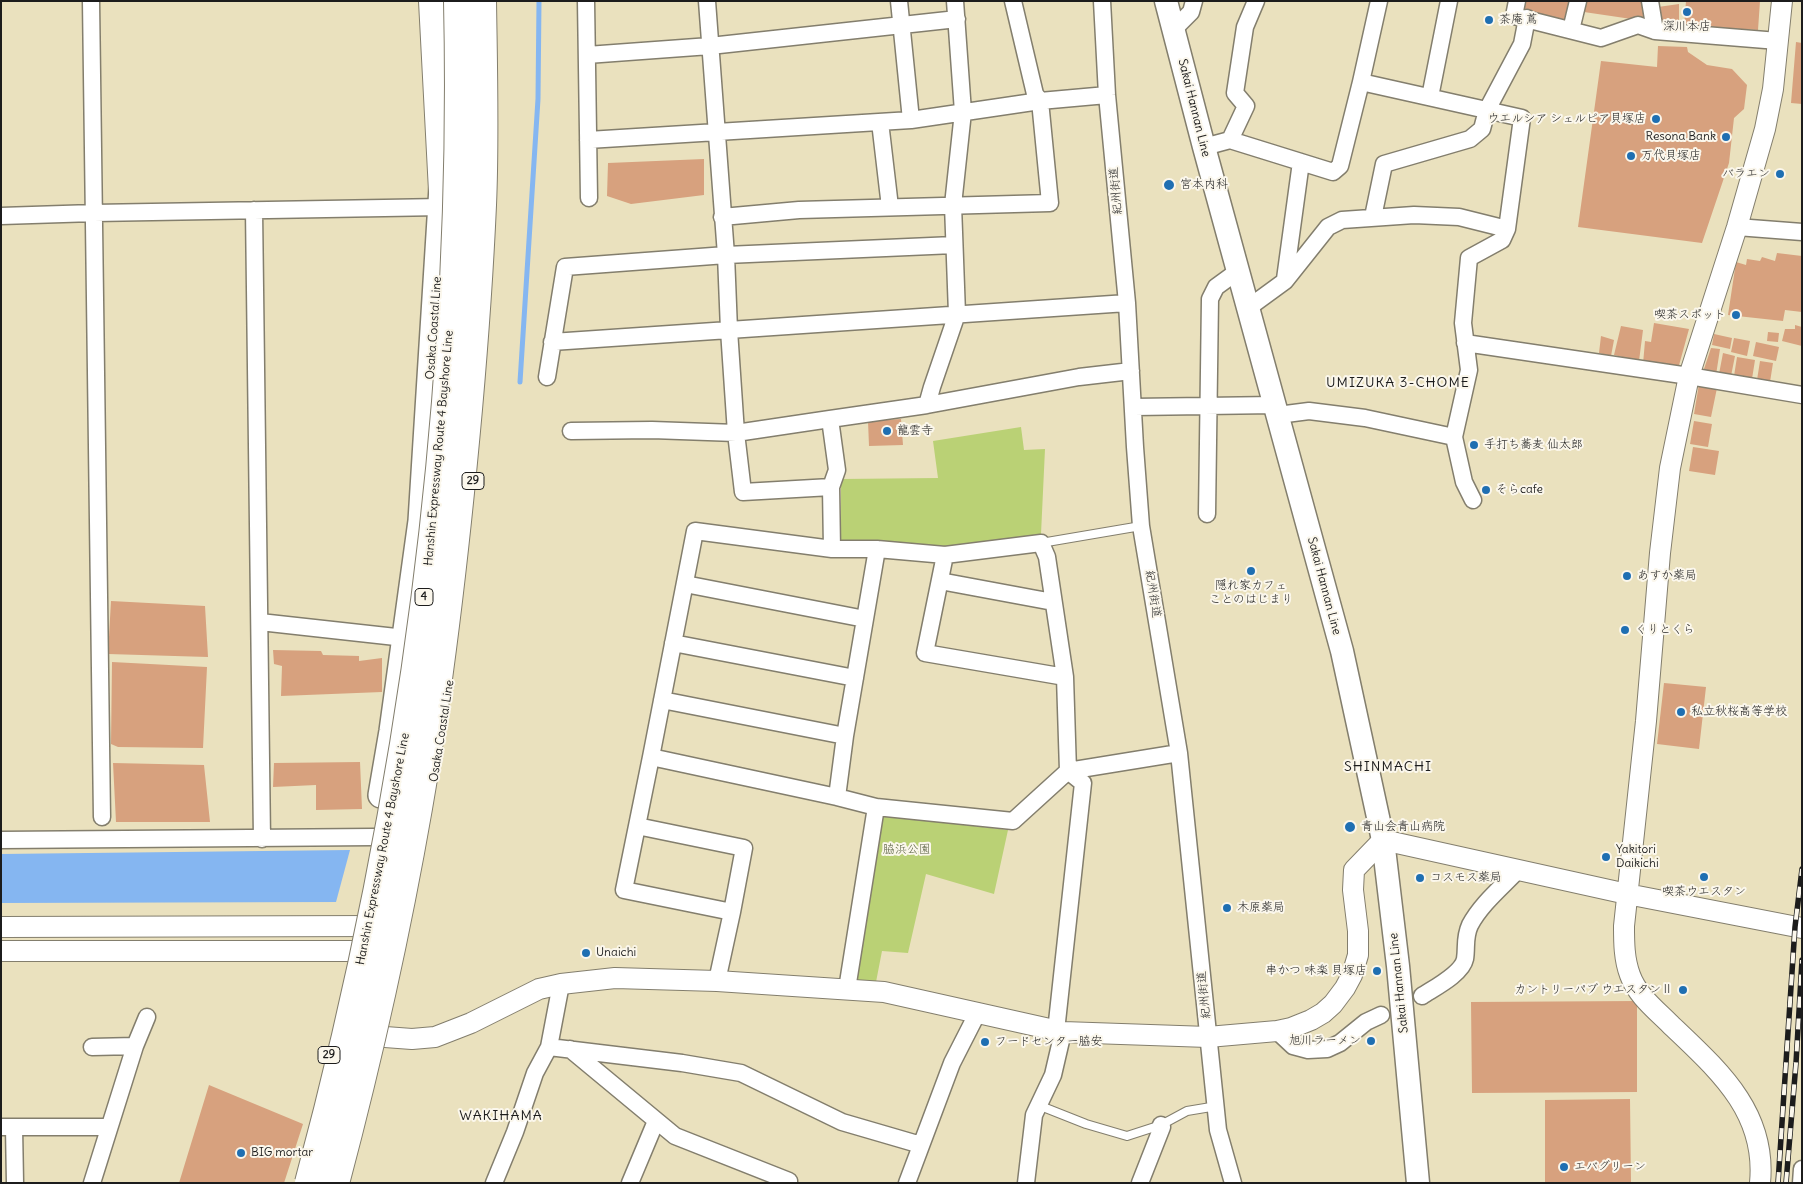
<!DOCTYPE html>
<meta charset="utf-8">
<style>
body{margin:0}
#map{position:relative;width:1803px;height:1184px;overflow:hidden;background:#eae1be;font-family:Delius,sans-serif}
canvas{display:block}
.frame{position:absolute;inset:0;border:2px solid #1c1c1c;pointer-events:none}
</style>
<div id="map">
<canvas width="1803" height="1184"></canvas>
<div class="frame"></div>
</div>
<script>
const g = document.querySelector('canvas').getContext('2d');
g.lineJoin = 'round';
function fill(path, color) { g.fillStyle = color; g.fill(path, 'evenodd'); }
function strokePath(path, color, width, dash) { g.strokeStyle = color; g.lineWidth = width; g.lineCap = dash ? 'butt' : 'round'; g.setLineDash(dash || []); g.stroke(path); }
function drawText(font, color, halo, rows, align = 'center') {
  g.font = font + ' Delius,"Klee One",sans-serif'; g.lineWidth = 4; g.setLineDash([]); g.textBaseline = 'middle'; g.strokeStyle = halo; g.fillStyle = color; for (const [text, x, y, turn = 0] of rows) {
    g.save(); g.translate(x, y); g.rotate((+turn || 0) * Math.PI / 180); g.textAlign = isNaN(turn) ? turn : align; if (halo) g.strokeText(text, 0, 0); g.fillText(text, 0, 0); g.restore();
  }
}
const green = new Path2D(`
 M1021 427 1024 450 1045 449 1041 534 947 547 841 543V479L938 478 933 441Z
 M881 815 1008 830 994 894 926 874 908 953 882 951 876 982H854Z`);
const water = new Path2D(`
 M350 850 336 902 1 903V854Z`);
const stream = new Path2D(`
 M520 382 538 99 539 1`);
const building = new Path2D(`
 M1523 1H1569L1564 22 1521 12Z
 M1586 1H1644L1645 21 1584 12Z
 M1686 1H1760L1758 30 1684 26Z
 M1679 4V24H1661L1658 7Z
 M1796 42 1802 43V104L1791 103Z
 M1658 46 1687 47 1688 52 1707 65 1732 69 1747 85 1744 109 1734 118 1729 163 1702 243 1578 227 1601 61 1657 67Z
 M704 159V195L631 204 607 196 608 163Z
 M1777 253 1802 256V312L1785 310 1783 321 1728 315 1736 262 1746 265 1747 259 1760 261 1762 257 1775 261Z
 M1654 323 1689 329 1678 369 1643 364 1645 341 1651 342Z
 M1795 325 1802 327V346L1782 341 1785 329H1795Z
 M1621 326 1643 330 1639 361 1614 355Z
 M1768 332 1779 333 1778 342 1767 341Z
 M1714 334 1732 338 1730 349 1712 345Z
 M1601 336 1614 340 1611 356 1599 353Z
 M1734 338 1750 341 1747 356 1731 352Z
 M1756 342 1779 347 1776 361 1753 356Z
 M1711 348 1720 349 1716 375 1703 372Z
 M1723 353 1735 356 1731 376 1719 374Z
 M1737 357 1755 360 1752 379 1734 376Z
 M1760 361 1773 363 1770 382 1757 380Z
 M1699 384 1717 388 1711 417 1694 414Z
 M901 419 903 445 869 446 868 421Z
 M1694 421 1712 424 1708 447 1690 444Z
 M1693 447 1719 451 1715 475 1689 471Z
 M111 601 205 606 208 657 108 654Z
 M273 650 321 651 323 655 359 656V661L382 658V692L281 696 282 666 274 664Z
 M112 662 207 667 203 748 118 747 111 744Z
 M1664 683 1706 687 1699 749 1657 744Z
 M360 762 362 809 316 810V785L273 787 274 763Z
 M113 763 204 765 210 822H116Z
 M1637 1001V1092L1472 1093 1471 1002Z
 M209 1085 303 1124 284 1183H179Z
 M1630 1099 1631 1183H1545V1100Z`);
const service = new Path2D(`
 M1041 543 1141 526
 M1038 1105 1086 1124 1127 1136 1161 1125 1187 1111 1217 1106`);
const minor = new Path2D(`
 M91 1 102 817
 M586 1 589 198
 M707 1 726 255 729 330 736 433 743 492 831 487 832 549
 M899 1 911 120
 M1102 1 1107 95 1127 303 1135 447 1141 526 1179 753 1218 1130 1233 1183
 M1517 1 1514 16 1601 38 1638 25 1655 31 1778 41
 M1650 1 1655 31
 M1174 29 1191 12 1194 1
 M1571 30 1578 1
 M587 55 710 46 957 19
 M1430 97 1449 1
 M880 122 890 207
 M588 140 911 120 1040 101 1107 95
 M1230 140 1333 172 1340 166 1361 82
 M1204 147 1230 140 1246 106 1235 93 1245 27 1256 1
 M254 210 262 839
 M1 216 94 213 442 207
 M722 217 799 210 1050 203 1040 101 1035 94 1013 1
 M1373 217 1384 164 1470 139 1482 129 1487 110 1522 44 1527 18
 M1737 227 1802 232
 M1285 279 1301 162
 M1248 308 1285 281 1328 227 1342 220 1414 215 1459 217 1507 229 1522 118 1361 82 1379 1
 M552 342 1127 303
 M1465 343 1689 376 1802 395
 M547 377 565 267 726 255 954 245
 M927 405 932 387 957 314 953 205 963 112 955 1
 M1134 407 1275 405
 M1278 415 1309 411 1365 418 1454 437
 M571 431 652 430 736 433 830 419
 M831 487 837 470 830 419 927 405 1079 377 1131 371
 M1473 500 1464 482 1454 437 1469 370 1463 323 1469 258 1502 240 1507 229
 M1207 514 1210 299 1216 287 1238 271
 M945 555 925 653 1065 677
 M940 581 1053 602
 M685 584 865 619
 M260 622 405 638
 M673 643 855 678
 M662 700 845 736
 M651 757 837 797 876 807 1013 821 1068 771 1065 677 1047 557 1041 543 945 555 877 549H832L695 531 651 757 624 890 732 912 717 981
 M1068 771 1179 753
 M837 797 845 736 877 549
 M637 826 744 848 732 912
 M1 840 374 837
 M847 989 876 807
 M1422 996C1434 988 1462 974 1465 959 1467 947 1464 938 1470 925 1481 904 1502 887 1518 870
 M1056 1031 1083 783 1068 771
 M1277 1031 1293 1046 1308 1050 1327 1049 1340 1043 1366 1022 1381 1015
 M92 1047 135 1046
 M549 1047 682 1063 741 1073 842 1122 921 1145
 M570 1049 675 1136 789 1181
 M1 1127H109
 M14 1127 15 1183
 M92 1183 135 1046 147 1017
 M494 1183 515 1132 535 1073 549 1047 561 984
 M630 1183 656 1121
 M907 1183 952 1063 978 1012
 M1026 1183 1034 1115 1053 1075 1063 1032
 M1140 1183 1162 1127 1161 1125
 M1801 1183 1802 1169`);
const tertiary = new Path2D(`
 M1 927 382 926
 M1 951H352L377 953
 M385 1037 412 1039 435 1037 471 1023 539 989 561 984 615 978 717 981 884 992 1063 1032 1208 1037 1277 1031 1291 1028 1311 1020 1323 1013 1333 1004 1345 988 1352 975 1358 955V931L1353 890 1354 870 1383 840 1627 894 1802 928
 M1760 1183C1767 1111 1717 1069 1670 1024 1655 1009 1637 995 1630 975 1624 959 1624 942 1624 926L1646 721 1660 553 1670 468 1689 376 1737 227 1765 129 1773 89 1782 1`);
const secondary = new Path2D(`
 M1166 1 1204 147 1342 651 1383 840 1398 966 1418 1183`);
const primary = new Path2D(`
 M381 795 392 731 421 521 443 171`);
const motorway = new Path2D(`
 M433 1 443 191`);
const rail = new Path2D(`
 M1778 1183 1795 927 1802 869
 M1786 1183 1796 1063 1802 960`);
const motorwayBridge = new Path2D(`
 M309 1183C412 801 467 397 458 1
 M335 1183C368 1059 396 934 418 808 441 676 456 542 468 409 474 341 479 273 482 205 485 137 483 69 482 1`);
const markers = [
 [1687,12,5,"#1f6fb2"],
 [1489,20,5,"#1f6fb2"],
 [1656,119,5,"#1f6fb2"],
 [1726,137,5,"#1f6fb2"],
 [1631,156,5,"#1f6fb2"],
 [1780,174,5,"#1f6fb2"],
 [1169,185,6,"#1f6fb2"],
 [1736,315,5,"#1f6fb2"],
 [887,431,5,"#1f6fb2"],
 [1474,445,5,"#1f6fb2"],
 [1486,490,5,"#1f6fb2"],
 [1251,571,5,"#1f6fb2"],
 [1627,576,5,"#1f6fb2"],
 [1625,630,5,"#1f6fb2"],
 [1681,712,5,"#1f6fb2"],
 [1350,827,6,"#1f6fb2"],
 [1606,857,5,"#1f6fb2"],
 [1704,877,5,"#1f6fb2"],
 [1420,878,5,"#1f6fb2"],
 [1227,908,5,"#1f6fb2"],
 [586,953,5,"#1f6fb2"],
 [1377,971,5,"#1f6fb2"],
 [1683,990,5,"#1f6fb2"],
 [1371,1041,5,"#1f6fb2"],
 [985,1042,5,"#1f6fb2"],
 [241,1153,5,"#1f6fb2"],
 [1564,1167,5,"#1f6fb2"]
];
const shields = [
 [473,481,22],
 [424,597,18],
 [329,1055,22]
];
const shieldNames = [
 ["29",473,481],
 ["4",424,597],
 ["29",329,1055]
];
const poiNames = [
 ["茶庵 蔦",1499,20],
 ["深川本店",1687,27,"center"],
 ["ウエルシア シェルピア貝塚店",1646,119,"right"],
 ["Resona Bank",1716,137,"right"],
 ["万代貝塚店",1641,156],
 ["バラエン",1770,174,"right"],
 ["宮本内科",1180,185],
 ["喫茶スポット",1726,315,"right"],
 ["龍雲寺",897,431],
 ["手打ち蕎麦 仙太郎",1484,445],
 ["そらcafe",1496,490],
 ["あすか薬局",1637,576],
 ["隠れ家カフェ",1251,586,"center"],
 ["ことのはじまり",1251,600,"center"],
 ["くりとくら",1635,630],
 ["私立秋桜高等学校",1691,712],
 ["青山会青山病院",1361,827],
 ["Yakitori",1616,850],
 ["Daikichi",1616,864],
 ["コスモス薬局",1430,878],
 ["喫茶ウエスタン",1704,892,"center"],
 ["木原薬局",1237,908],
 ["Unaichi",596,953],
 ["串かつ 味楽 貝塚店",1367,971,"right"],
 ["カントリーパブ ウエスタンⅡ",1673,990,"right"],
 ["旭川ラーメン",1361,1041,"right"],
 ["フードセンター脇安",995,1042],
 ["BIG mortar",251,1153],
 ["エバグリーン",1574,1167]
];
const streetNames = [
 ["Sakai Hannan Line",1194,108,76],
 ["紀州街道",1116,191,-95],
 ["Osaka Coastal Line",434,328,-86],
 ["Hanshin Expressway Route 4 Bayshore Line",439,448,-85],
 ["Sakai Hannan Line",1324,586,75],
 ["紀州街道",1153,594,81],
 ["Osaka Coastal Line",442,731,-81],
 ["Hanshin Expressway Route 4 Bayshore Line",383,849,-79],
 ["Sakai Hannan Line",1399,983,-96],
 ["紀州街道",1204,995,-96]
];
const parkNames = [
 ["脇浜公園",907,850]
];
const neighbourhoodNames = [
 ["UMIZUKA 3-CHOME",1398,383],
 ["SHINMACHI",1388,767],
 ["WAKIHAMA",501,1116]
];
fill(green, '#bad175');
fill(water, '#85b6f1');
strokePath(stream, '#85b6f1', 5);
fill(building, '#d7a17e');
strokePath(service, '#837e6d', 10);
strokePath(minor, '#837e6d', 19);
strokePath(tertiary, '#837e6d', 22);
strokePath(secondary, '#837e6d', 25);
strokePath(primary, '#837e6d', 28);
strokePath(motorway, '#837e6d', 30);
strokePath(service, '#fff', 8);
strokePath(minor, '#fff', 16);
strokePath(tertiary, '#fff', 20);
strokePath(secondary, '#fff', 22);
strokePath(primary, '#fff', 25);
strokePath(motorway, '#fff', 28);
strokePath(rail, '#1c1c1c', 5.5);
strokePath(rail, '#fbf7ec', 4, [11]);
strokePath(motorwayBridge, '#837e6d', 30, []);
strokePath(motorwayBridge, '#fff', 28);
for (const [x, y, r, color] of markers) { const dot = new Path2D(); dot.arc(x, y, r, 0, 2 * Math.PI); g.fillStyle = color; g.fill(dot); strokePath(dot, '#fbf7ec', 2); }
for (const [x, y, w] of shields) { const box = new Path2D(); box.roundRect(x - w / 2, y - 8.5, w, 17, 4); g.fillStyle = '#fbf7ec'; g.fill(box); strokePath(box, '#1c1c1c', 1); }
drawText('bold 11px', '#1c1c1c', null, shieldNames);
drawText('12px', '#1c1c1c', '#fbf7ec', poiNames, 'left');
drawText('12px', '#1c1c1c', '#fbf7ec', streetNames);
drawText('12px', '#535b3b', '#fbf7ec', parkNames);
g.letterSpacing = '1px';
drawText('14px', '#1c1c1c', '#fbf7ec', neighbourhoodNames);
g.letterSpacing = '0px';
</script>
